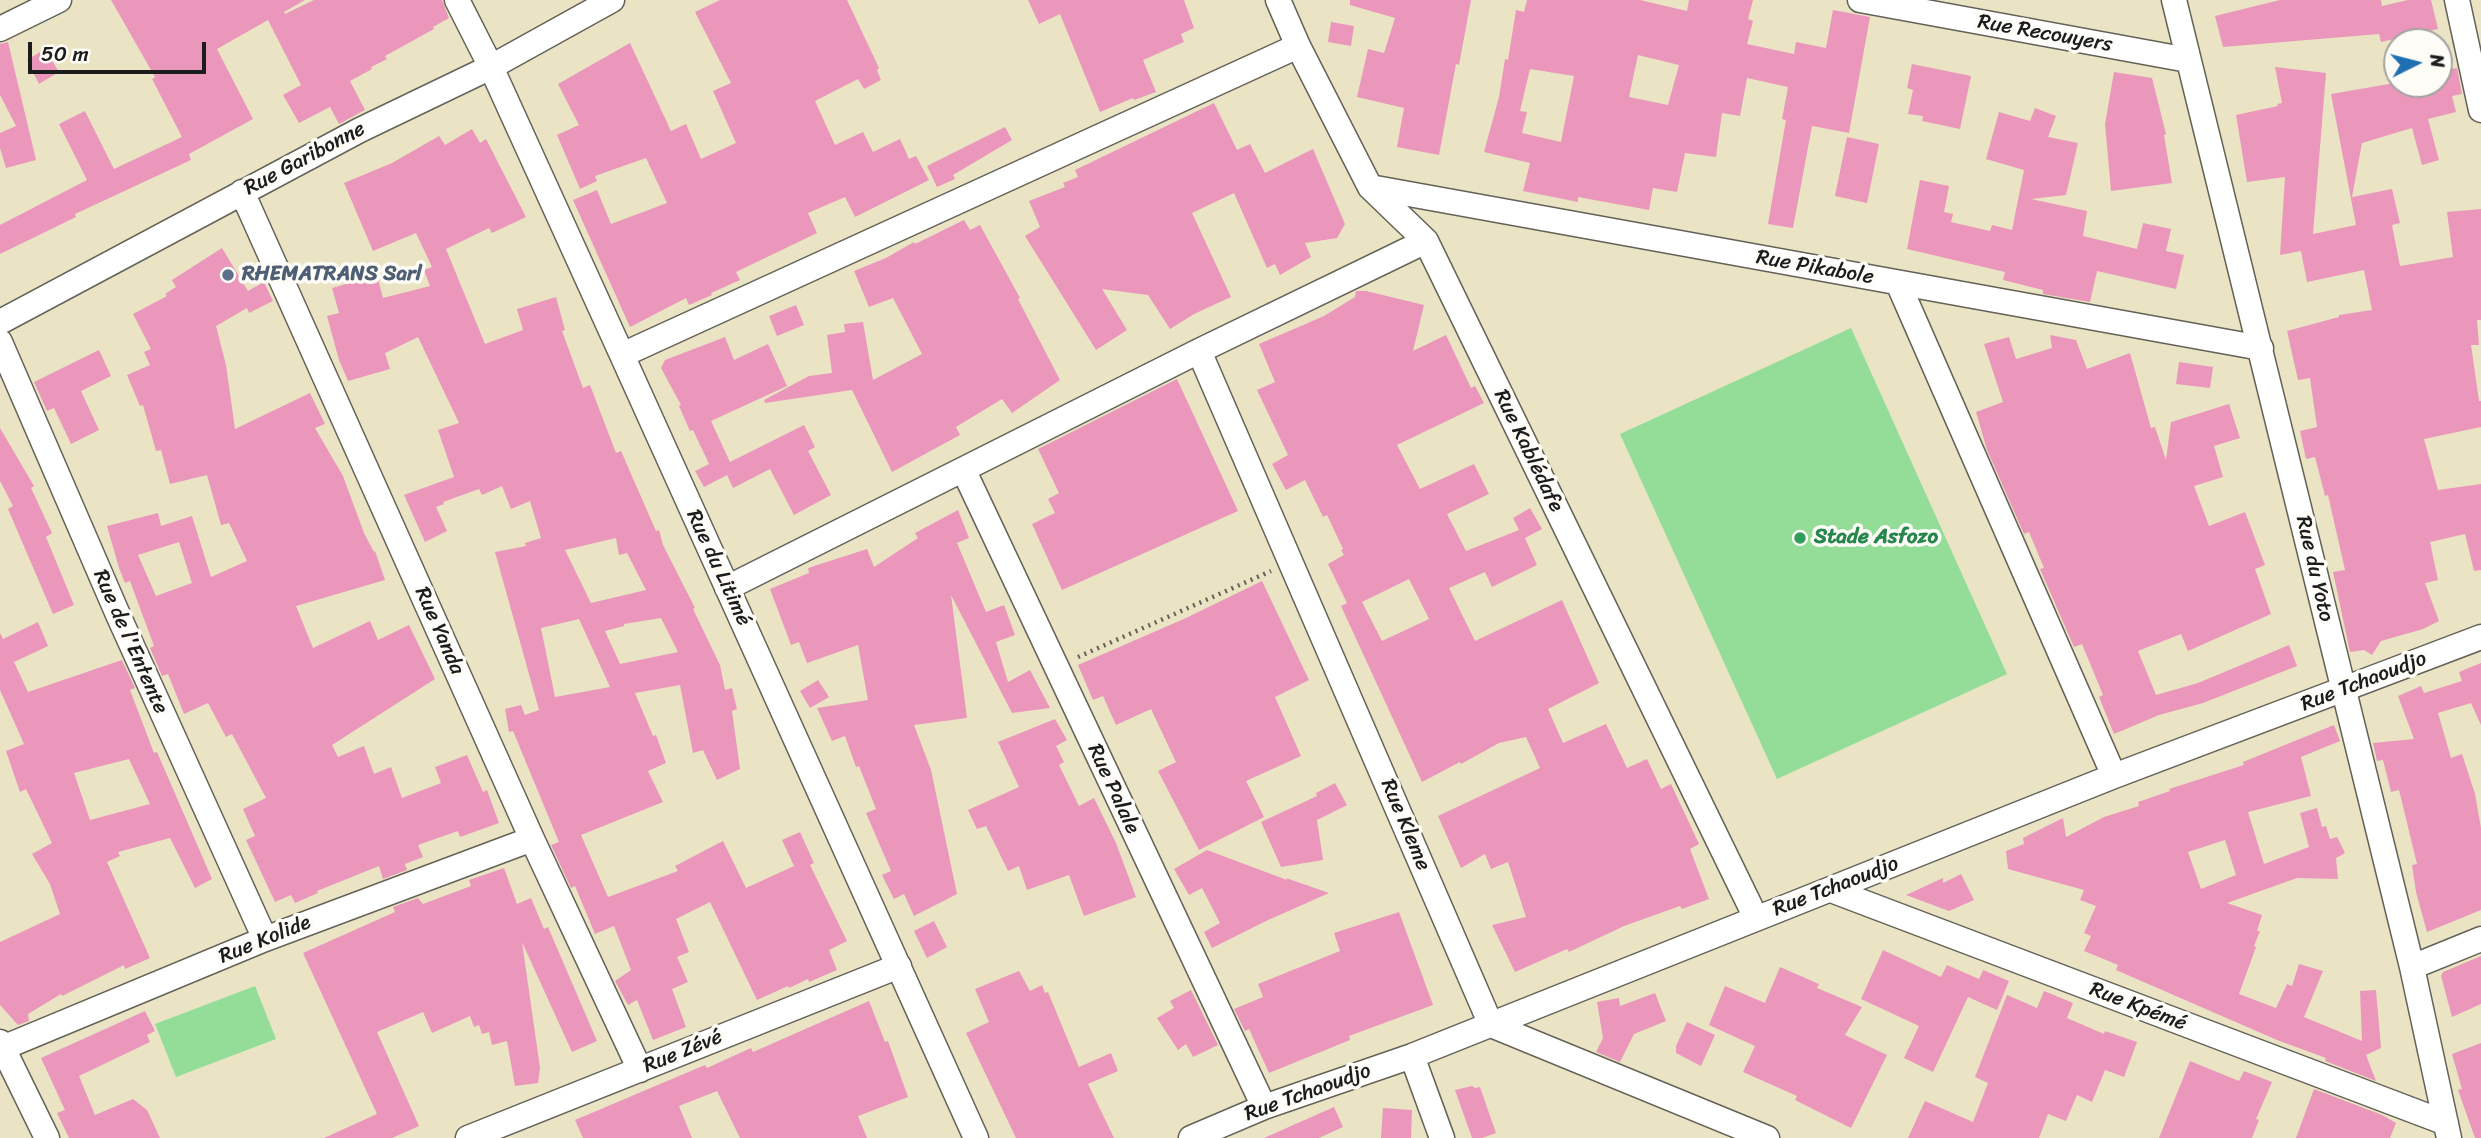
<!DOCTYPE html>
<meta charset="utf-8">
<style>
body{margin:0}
#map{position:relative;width:2481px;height:1138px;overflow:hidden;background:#eae4c5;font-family:Sriracha,sans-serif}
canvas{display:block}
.north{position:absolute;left:2383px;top:28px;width:70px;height:70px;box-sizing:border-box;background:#fdfcf7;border:2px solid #a3a29f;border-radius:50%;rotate:84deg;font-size:19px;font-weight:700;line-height:28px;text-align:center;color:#1c1c1c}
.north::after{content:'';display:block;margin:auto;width:24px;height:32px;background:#1f6fb2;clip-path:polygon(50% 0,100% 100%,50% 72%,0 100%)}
.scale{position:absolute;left:28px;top:42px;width:178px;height:32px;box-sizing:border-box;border:4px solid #1c1c1c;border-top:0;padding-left:9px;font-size:21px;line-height:24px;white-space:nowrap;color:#1c1c1c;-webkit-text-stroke:5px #fdfcf7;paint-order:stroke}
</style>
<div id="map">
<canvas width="2481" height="1138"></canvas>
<div class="north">N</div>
<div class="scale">50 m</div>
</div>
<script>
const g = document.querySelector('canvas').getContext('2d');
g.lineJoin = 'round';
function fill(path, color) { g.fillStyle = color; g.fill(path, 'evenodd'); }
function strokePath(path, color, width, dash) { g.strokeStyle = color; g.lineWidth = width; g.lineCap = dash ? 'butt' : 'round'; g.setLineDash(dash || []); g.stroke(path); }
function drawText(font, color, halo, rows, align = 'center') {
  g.font = font + ' Sriracha,sans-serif'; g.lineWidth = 7; g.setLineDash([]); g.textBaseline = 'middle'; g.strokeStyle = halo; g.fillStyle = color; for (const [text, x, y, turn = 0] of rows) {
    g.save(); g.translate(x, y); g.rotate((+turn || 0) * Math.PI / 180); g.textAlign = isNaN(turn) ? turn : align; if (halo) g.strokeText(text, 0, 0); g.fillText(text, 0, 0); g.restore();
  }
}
const green = new Path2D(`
 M1851 328 2007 674 1777 779 1620 434Z
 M255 986 276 1039 176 1077 155 1024Z`);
const building = new Path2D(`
 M111 0H305L284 12 285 14 314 0H442L449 18 433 27 434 29 385 56 387 59 371 67 372 69 350 81 365 110 339 124 330 107 299 123 283 95 301 85 268 20 217 49 253 119 189 154 191 160 75 214 76 217 0 254V225L87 180 59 124 85 111 114 169 182 137 152 79 155 77Z
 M720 0H847L879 68 877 70 881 80 864 89 858 79 815 101 835 145 863 132 873 152 900 139 909 159 916 156 929 180 855 217 845 197 808 213 817 233 736 272 740 280 711 293 712 295 689 305 686 298 630 327 573 200 597 190 611 224 667 203 646 158 595 176 597 181 580 189 557 135 579 125 558 84 630 43 671 131 686 124 701 159 736 143 713 91 731 83 695 12Z
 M1028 0H1184L1194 28 1181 34 1184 42 1143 60 1156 92 1134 100 1133 98 1100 112 1060 14 1039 24Z
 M1350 0H1471L1459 65 1456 64 1439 155 1397 147 1404 108 1357 97 1368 49 1384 53 1395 18 1350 5Z
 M1527 0H1640L1687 11 1689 0H1753L1748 19 1753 21 1747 44 1794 54 1796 42 1826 48 1833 10 1870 17 1849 133 1812 126 1793 228 1768 224 1786 120 1782 119 1788 87 1747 78 1740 116 1722 113 1716 157 1685 153 1677 192 1653 188 1649 210 1578 197V202L1523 191 1530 163 1484 152 1499 97 1505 59 1508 60 1516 10 1524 12ZM1638 55 1679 65 1668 105 1629 97ZM1530 69 1574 76 1561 142 1522 133 1527 112 1520 111Z
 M2280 0H2381L2382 6 2408 0H2431L2438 29 2381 42 2379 34 2223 47 2215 16Z
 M1331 22 1354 26 1351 46 1328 42Z
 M8 42 36 160 6 168 0 148V133L16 126 0 95V44Z
 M45 49 59 72 39 84 27 60Z
 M1912 64 1971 76 1960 129 1922 121 1923 116 1908 114 1913 90 1907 88Z
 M2275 67 2326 73 2313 234 2356 225 2331 94 2389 84H2439V71L2457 68 2462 94 2452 96 2456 112 2428 119 2439 160 2422 165 2412 128 2362 143 2352 197 2392 189 2400 223 2392 225 2400 266 2453 257 2447 212 2481 209V320H2477L2479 345H2471L2479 401H2481V427L2424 439 2438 490 2481 484V570L2474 571 2465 534 2430 542 2438 580 2425 583 2439 621 2423 629 2381 641 2372 655 2364 650 2350 652 2333 572 2345 570 2328 495 2325 496 2315 457 2306 459 2300 431 2317 427 2310 378 2298 380 2287 331 2339 317V315L2372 310 2364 270 2307 282 2301 251 2280 255 2285 177 2247 182 2236 115 2278 106 2277 104 2282 103Z
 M2114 72 2152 78 2166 134 2164 135 2172 183 2111 191 2105 124Z
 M1214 103 1237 150 1250 144 1265 173 1313 149 1345 224 1337 238 1305 243 1311 257 1280 275 1275 264 1267 268 1234 193 1192 213 1231 297 1194 314 1170 329 1148 295 1102 289 1127 330 1096 350 1025 236 1040 227 1029 201 1065 187 1063 183 1078 177 1075 170Z
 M2035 108 2056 116 2048 137 2078 143 2066 195 2031 199 2087 211 2083 236 2137 249 2143 223 2171 229 2166 251 2184 255 2176 289 2097 271 2090 302 2043 294V290L2003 280 2005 272 1907 249 1920 180 1949 186 1944 212 1953 214 1951 222 1990 231 1992 225 2012 230 2024 170 1986 159 1999 112 2030 121Z
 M1005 127 1012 140 953 175 955 179 937 187 927 166Z
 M472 129 480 143 486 139 526 217 492 233 489 228 446 249 485 344 523 330 517 309 556 297 565 330 562 331 583 388 590 385 616 453 621 451 656 531 659 530 663 545 695 608 693 609 720 665 725 690 732 688 737 709 732 711 740 769 717 780 703 750 693 753 680 685 635 693 653 736 656 735 666 763 648 771 663 802 581 835 608 897 678 871 675 866 723 841 746 888 794 866 782 840 800 832 814 863 810 865 847 941 829 950 837 970 809 982 808 979 789 988 788 986 757 1000 710 902 676 919 689 952 677 957 688 982 672 989 686 1027 653 1040 637 1000 628 1005 615 981 631 970 614 926 595 934 575 886 571 888 551 845 559 842 513 731 509 732 505 709 521 705 525 715 539 710 495 552 526 546 525 543 541 538 530 501 511 509 502 486 482 495 479 489 443 502 444 504 436 507 447 531 425 542 404 495 454 477 438 430 459 423 418 337 385 353 390 369 348 381 339 360 327 316 339 313 332 288 377 275 383 298 430 286 424 270 432 267 416 233 373 251 344 183 392 163 439 136 445 145ZM616 538 619 555 627 553 646 590 591 603 565 550ZM661 618 678 652 620 664 605 631 624 626V624ZM579 619 610 687 555 697 541 628Z
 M1847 137 1879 144 1867 203 1835 196Z
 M964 220 970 230 980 225 1020 298 1018 299 1060 380 1012 413 1002 399 956 427 960 435 892 472 852 390 765 403 764 400 809 376 832 373 827 335 845 332 844 324 863 322 873 380 922 354 893 298 869 307 854 271 886 258 914 242 915 244Z
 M222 248 248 291 264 282 273 301 249 313 247 308 216 326 226 365 235 429 310 393 325 424 315 428 343 476 364 533 374 552 375 551 385 580 296 606 313 648 370 621 378 640 409 625 435 679 332 745 338 757 364 746 374 774 391 767 402 798 441 783 435 767 467 755 483 792 487 790 499 823 460 837 458 831 418 845 423 857 405 864 407 870 383 879 379 866 317 891 318 893 295 903 291 895 275 902 246 840 255 836 243 809 266 798 232 734 226 737 208 703 184 714 168 674 162 676 150 648 154 646 130 581 125 583 119 568 107 526 158 513 161 526 192 516 211 577 247 561 229 523 221 525 207 475 170 484 161 450 156 451 143 405 140 406 127 375 150 365 144 352 151 349 133 314 167 296 165 294 176 287 172 280ZM179 542 192 583 156 596 138 555Z
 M1356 291H1366L1424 305 1413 351 1446 335 1471 388 1475 386 1484 403 1397 445 1420 489 1474 464 1489 494 1447 514 1466 551 1519 530 1513 518 1530 508 1542 529 1525 538 1537 565 1492 587 1485 572 1449 588 1475 641 1562 600 1599 683 1548 709 1563 743 1606 724 1627 768 1647 759 1661 789 1671 784 1699 844 1690 849 1709 899 1682 909 1680 906 1624 926 1569 952 1567 949 1515 972 1492 925 1526 917 1508 862 1491 869 1485 854 1461 868 1438 816 1540 768 1526 737 1499 743 1461 764 1460 762 1422 782 1341 606 1347 603 1328 564 1344 555 1341 550 1343 549 1327 515 1323 517 1305 480 1286 490 1272 464 1288 455 1257 390 1275 382 1259 344 1324 316 1355 297ZM1409 579 1429 619 1382 641 1362 602Z
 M796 305 804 325 777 336 769 316Z
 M2050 335 2076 340 2087 369 2130 353 2151 428 2155 427 2166 460 2171 422 2229 404 2240 438 2214 446 2223 477 2194 486 2209 526 2245 512 2265 565 2255 569 2271 614 2188 651 2181 634 2138 651 2156 695 2198 683 2289 645 2297 666 2203 703 2159 715 2114 734 2099 697 2103 695 2082 644 2074 647 2040 569 2044 568 2029 532 2024 534 1987 450 1976 412 2003 402 1984 344 2009 337 2016 359 2052 348Z
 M725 337 734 360 768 344 787 386 711 421 730 462 804 425 815 447 808 451 831 495 794 515 770 469 733 488 727 475 704 487 695 471 709 464 693 430 690 431 679 406 681 405 661 368 665 360Z
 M99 350 111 376 81 391 99 430 71 444 54 408 47 411 34 382Z
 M2179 362 2213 367 2210 388 2176 384Z
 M1177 379 1238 511 1062 590 1032 524 1055 513 1048 499 1059 493 1038 449Z
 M0 428 34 486 31 488 52 533 46 537 74 605 53 614 8 509 13 506 0 481Z
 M958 510 969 538 957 543 986 612 1004 605 1015 635 996 642 1008 682 1030 670 1050 708 1012 713 951 595 967 718 914 725 931 770 957 894 914 916 904 894 894 899 882 875 891 871 866 813 876 809 859 766 856 767 845 736 832 741 817 708 868 700 858 645 807 663 799 642 791 645 770 589 809 573 808 568 867 549 874 567 918 538 915 533Z
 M1262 581 1309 680 1275 697 1301 756 1246 781 1264 817 1199 850 1158 771 1176 762 1151 709 1116 725 1103 696 1093 700 1078 665 1186 618Z
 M38 622 48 646 14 662 28 692 122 660 135 688 130 690 154 753 157 752 212 879 195 888 170 838 118 852 120 856 107 862 150 958 125 969 124 965 62 996 61 994 28 1014 29 1021 18 1025 0 1005V942L60 914 50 884 32 854 52 843 26 789 20 792 6 751 24 744 0 690V633L3 639ZM129 759 150 804 90 820 74 773Z
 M2481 663V725L2471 703 2438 713 2451 758 2462 754 2475 794 2481 828V910L2427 932 2416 892 2412 865 2417 864 2399 790 2391 792 2383 760 2377 761 2373 743 2414 739 2398 696 2421 686 2424 693 2462 681 2459 672Z
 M818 680 829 697 810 708 800 691Z
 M1055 719 1067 740 1056 746 1064 762 1059 765 1079 806 1094 798 1116 843 1136 897 1084 916 1069 875 1027 890 1019 866 1008 871 986 826 977 829 968 810 1019 787 998 742Z
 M2334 725 2340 741 2301 757 2311 796 2248 812 2264 864 2309 847 2300 813 2317 808 2322 827 2326 826 2330 839 2337 837 2345 853 2336 858 2338 879 2297 878 2227 903 2262 915 2257 931H2260L2254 946 2256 947 2239 994 2276 1008 2287 984 2292 986 2299 964 2323 971 2304 1017 2362 1041 2360 991 2376 990 2381 1048 2366 1055 2376 1081 2325 1061 2326 1058 2277 1040 2116 970 2118 965 2084 951 2091 936 2084 933 2096 906 2080 900 2084 890 2008 869 2006 851 2024 844 2023 838 2063 818 2066 837 2104 817 2139 806 2138 802 2170 791 2169 789 2244 765 2243 762ZM2225 840 2236 875 2201 889 2188 852Z
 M1335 783 1347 805 1317 820 1323 860 1281 867 1261 822 1317 796 1316 793Z
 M1207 850 1287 880 1286 878 1329 893 1266 921 1212 948 1204 932 1220 923 1202 888 1189 895 1174 869Z
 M504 868 517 904 531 898 544 929 548 927 597 1041 572 1052 522 942 540 1068 538 1083 515 1086 507 1041 492 1045 489 1032 482 1034 479 1025 474 1027 470 1016 432 1033 423 1012 377 1032 419 1126 392 1138H324L377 1114 303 953 395 912 393 907 418 898 423 904 471 886 469 880Z
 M1961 874 1974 900 1949 911 1906 895 1943 878V883Z
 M1399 912 1433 1005 1349 1036 1350 1040 1269 1073 1249 1029 1245 1031 1234 1009 1263 997 1258 984 1340 951 1334 933Z
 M934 921 947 947 927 958 914 931Z
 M1883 950 1941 977 1947 965 1979 979 1983 970 2009 981 1997 1010 1968 997 1933 1072 1904 1058 1919 1026 1861 999Z
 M2481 956V1004L2452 1017 2441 976 2443 972Z
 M1780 967 1819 984 1817 988 1862 1007 1845 1035 1887 1055 1851 1128 1795 1100 1797 1096 1743 1072 1755 1046 1709 1025 1725 986 1765 1003Z
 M1019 971 1030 991 1042 985 1045 993 1048 992 1079 1067 1111 1053 1118 1071 1088 1084 1114 1138H1016L966 1033 989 1022 975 989Z
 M1191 990 1218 1045 1193 1057 1186 1044 1178 1050 1157 1018 1174 1008 1170 1001Z
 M2044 991 2073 1003 2067 1018 2104 1034 2105 1031 2137 1042 2124 1077 2105 1070 2092 1102 2077 1095 2066 1121 2048 1114 2039 1138H1908L1925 1101 1973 1122 1988 1083 1975 1077 2007 995 2037 1008Z
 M1655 993 1666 1021 1634 1034 1620 1062 1596 1052 1603 1038 1597 1002 1619 998 1620 1006Z
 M869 1001 885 1042 888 1041 908 1097 858 1116 867 1138H740L717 1091 679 1106 692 1138H583L575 1120 705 1065 707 1068 751 1048 753 1052Z
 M145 1011 155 1031 147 1035 150 1042 79 1076 95 1115 133 1099 147 1110 160 1138H69L57 1113 65 1110 41 1058Z
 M1687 1022 1715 1035 1701 1066 1676 1053V1046Z
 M2481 1043V1138H2475L2458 1090 2462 1089 2452 1054Z
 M2190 1061 2239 1081 2244 1071 2272 1082 2256 1119 2259 1120 2252 1138H2159Z
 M1472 1086 1475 1088 1480 1087 1496 1133 1482 1138H1472L1455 1090Z
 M2314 1089 2382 1115 2396 1123 2390 1138H2296Z
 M1334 1107 1343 1127 1319 1138H1264Z
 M1383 1108 1412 1110 1411 1138H1381Z`);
const path = new Path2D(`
 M1078 657 1271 571`);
const street = new Path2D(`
 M457 0 491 67 622 355 976 1138
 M1278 0 1298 46 1370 187 1426 241 1756 918
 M1860 0 2188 60
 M2174 0 2412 967 2449 1138
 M2457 0 2481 110
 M0 29 59 0
 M1370 187 2261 348
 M242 192 532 839 640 1070
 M1898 283 2114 776
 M0 322 360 130 491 67 612 0
 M0 342 119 617 265 939
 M1199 351 1491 1025 1767 1138
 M622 355 1298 46
 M964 471 1264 1107
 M727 588 1199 351 1426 241
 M1831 890 2446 1123
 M2412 967 2481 939
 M0 1042 47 1138
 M0 1049 265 939 532 839
 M1412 1056 1442 1138
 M468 1138 899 966
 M1191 1138 1264 1107 1412 1056 2114 776 2481 637`);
const markers = [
 [228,275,7,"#5c6f8a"],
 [1800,538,7,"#2e9e5b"]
];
const streetNames = [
 ["Rue Recouyers",2045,34,10],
 ["Rue Garibonne",305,159,-28],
 ["Rue Pikabole",1815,268,10],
 ["Rue Kablédafe",1528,451,64],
 ["Rue du Litimé",718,568,65],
 ["Rue du Yoto",2314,569,77],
 ["Rue Yanda",439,631,66],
 ["Rue de l'Entente",130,642,66],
 ["Rue Tchaoudjo",2364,682,-21],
 ["Rue Palale",1113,789,65],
 ["Rue Kleme",1405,825,67],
 ["Rue Tchaoudjo",1836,887,-21],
 ["Rue Kolide",265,940,-22],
 ["Rue Kpémé",2138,1007,21],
 ["Rue Zévé",683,1052,-22],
 ["Rue Tchaoudjo",1308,1093,-20]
];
const serviceNames = [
 ["RHEMATRANS Sarl",242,275]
];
const leisureNames = [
 ["Stade Asfozo",1814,538]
];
fill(green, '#93dd99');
fill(building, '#ea97bb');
strokePath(street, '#646257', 27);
strokePath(path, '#646257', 4.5, [2, 5]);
strokePath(street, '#fff', 24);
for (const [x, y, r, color] of markers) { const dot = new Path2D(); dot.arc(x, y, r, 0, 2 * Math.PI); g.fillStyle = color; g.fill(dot); strokePath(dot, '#fdfcf7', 2.5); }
drawText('21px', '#1c1c1c', '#fdfcf7', streetNames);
drawText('bold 21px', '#4e5e75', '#fdfcf7', serviceNames, 'left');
drawText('bold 21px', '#27864d', '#fdfcf7', leisureNames, 'left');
</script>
